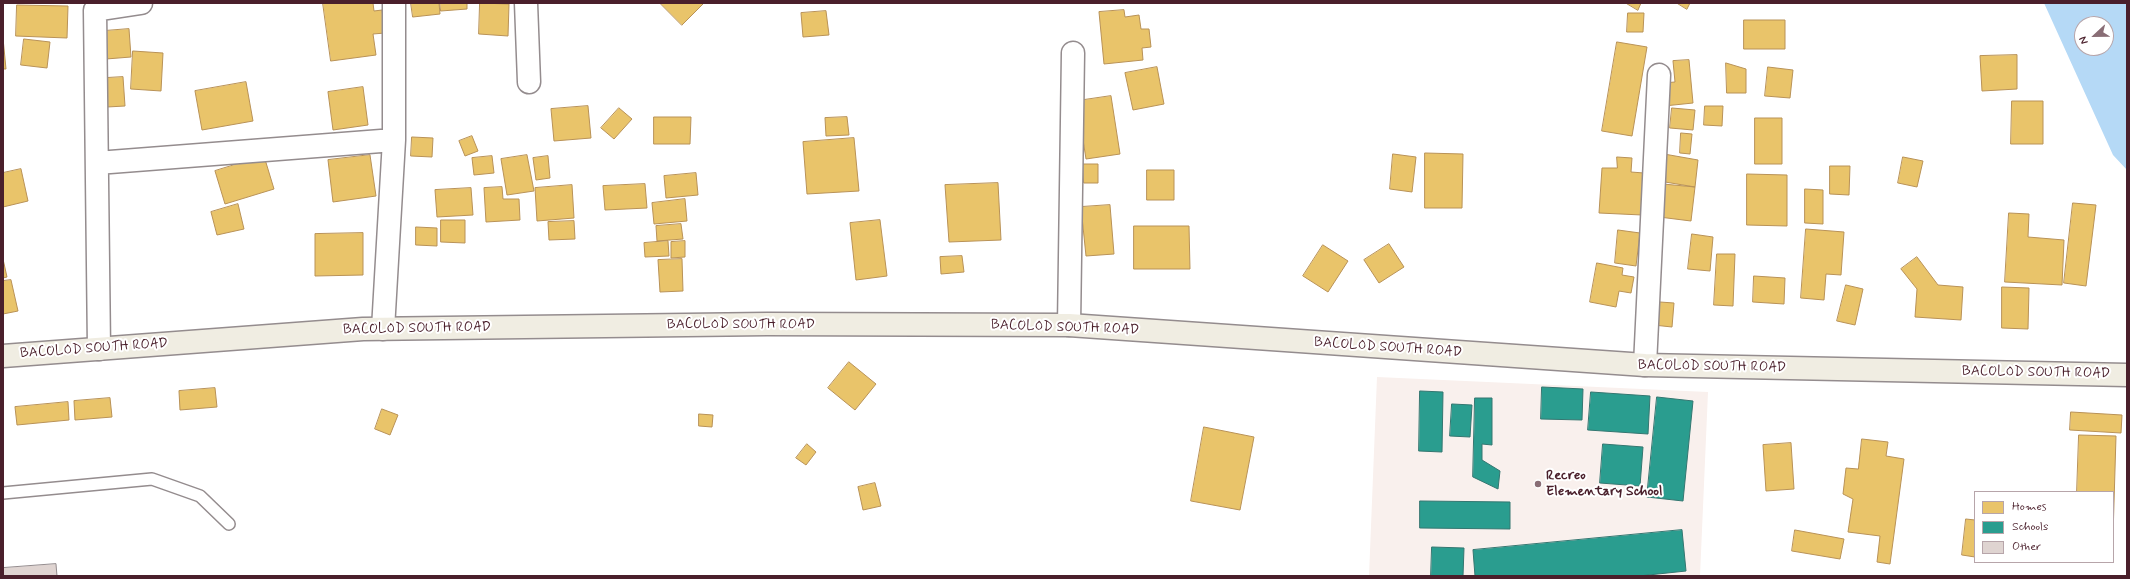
<!DOCTYPE html>
<style>
body{margin:0}
#map{position:relative;width:2130px;height:579px;overflow:hidden;background:#fff;font-family:Mynerve,sans-serif}
canvas{display:block}
.frame{position:absolute;inset:0;border:4px solid #4a1f2b;pointer-events:none}
.legend{position:absolute;left:1974px;top:491px;width:140px;height:72px;box-sizing:border-box;background:#fff;border:1px solid #b7a5aa;margin:0;padding:5px 7px;list-style:none;font-size:12px;color:#4a1f2b}
.legend li{display:flex;align-items:center;gap:8px;height:20px}
.legend b{width:20px;border:1px solid #b7a5aa}
.north{position:absolute;left:2074px;top:16px;width:40px;height:40px;box-sizing:border-box;background:#fff;border:1px solid #b7a5aa;border-radius:50%;rotate:248deg;font-size:11px;font-weight:700;line-height:16px;text-align:center;color:#4a1f2b}
.north::after{content:'';display:block;margin:auto;width:14px;height:18px;background:#896d75;clip-path:polygon(50% 0,100% 100%,50% 72%,0 100%)}
</style>
<div id="map">
<canvas width="2130" height="579"></canvas>
<div class="frame"></div>
<ul class="legend">
<li><b style="height:11px;background:#e9c46a"></b>Homes</li>
<li><b style="height:11px;background:#2a9d8f"></b>Schools</li>
<li><b style="height:11px;background:#dfd4d1"></b>Other</li>
</ul>
<div class="north">N</div>
</div>
<script>
const g = document.querySelector('canvas').getContext('2d');
g.lineJoin = 'round';
function fill(path, color) { g.fillStyle = color; g.fill(path, 'evenodd'); }
function strokePath(path, color, width, dash) { g.strokeStyle = color; g.lineWidth = width; g.lineCap = dash ? 'butt' : 'round'; g.setLineDash(dash || []); g.stroke(path); }
function drawText(font, color, halo, rows, align = 'center') {
  g.font = font + ' Mynerve,sans-serif'; g.lineWidth = 4; g.setLineDash([]); g.textBaseline = 'middle'; g.strokeStyle = halo; g.fillStyle = color; for (const [text, x, y, turn = 0] of rows) {
    g.save(); g.translate(x, y); g.rotate((+turn || 0) * Math.PI / 180); g.textAlign = isNaN(turn) ? turn : align; if (halo) g.strokeText(text, 0, 0); g.fillText(text, 0, 0); g.restore();
  }
}
const built = new Path2D(`
 M1377 377 1708 392 1700 576H1369Z`);
const water = new Path2D(`
 M2044 3H2127V170L2113 155ZM2082 24H2106V48H2082Z`);
const homes = new Path2D(`
 M323 3H373L374 11 382 10 385 33 373 34 376 55 331 61Z
 M411 3H439L440 14 413 17Z
 M440 3H467V9L441 11Z
 M480 3 509 4 508 36 479 34Z
 M660 3H704L682 25Z
 M1626 3H1641L1638 10Z
 M1677 3H1690L1687 9Z
 M17 5 68 6 67 38 16 36Z
 M1124 10 1125 17 1139 15 1141 29H1149L1151 47 1142 48 1143 60 1104 64 1099 12Z
 M826 11 829 35 803 37 801 13Z
 M1628 13H1644L1643 32H1627Z
 M1744 20H1785V49H1744Z
 M129 29 131 57 106 59 104 31Z
 M3 38 6 69H3Z
 M24 39 50 42 47 68 21 65Z
 M1617 42 1647 47 1632 136 1602 131Z
 M133 51 163 53 161 91 131 89Z
 M2017 55V89L1982 91 1980 56Z
 M1689 60 1693 103 1664 106 1662 83 1675 82 1673 61Z
 M1726 63 1746 69V93H1727Z
 M1157 67 1164 104 1133 110 1125 73Z
 M1768 67 1793 70 1790 98 1765 96Z
 M123 77 125 106 107 107 106 78Z
 M246 82 253 121 202 130 195 91Z
 M363 87 368 125 333 130 328 92Z
 M1111 96 1120 154 1086 159 1077 101Z
 M2012 101H2043V144H2011Z
 M588 106 591 138 554 141 551 109Z
 M1705 106H1723L1722 126 1704 125Z
 M619 108 632 119 614 139 601 128Z
 M1672 108 1695 110 1693 130 1670 128Z
 M654 117H691L690 144H654Z
 M847 117 849 135 826 136 825 118Z
 M1755 118H1782V164H1755Z
 M1681 133 1692 134 1690 154 1680 153Z
 M472 136 478 151 465 156 459 141Z
 M412 137 433 138 432 157 411 156Z
 M854 138 859 191 807 194 803 142Z
 M1425 153 1463 154 1462 208H1425Z
 M1393 154 1416 157 1412 192 1390 189Z
 M1664 154 1698 160 1695 187 1659 181Z
 M370 155 376 196 333 202 328 160Z
 M527 155 534 191 507 195 501 159Z
 M264 156 274 189 225 204 215 171Z
 M492 156 494 173 474 175 472 158Z
 M548 156 550 178 536 180 533 158Z
 M1617 157 1632 158 1631 172 1644 173 1642 215 1599 213 1602 168H1617Z
 M1903 157 1923 161 1917 187 1898 183Z
 M1083 164H1098V183H1084Z
 M1830 166H1850L1849 195 1830 194Z
 M21 169 28 201 3 207V173Z
 M1147 170H1174V200H1147Z
 M696 173 698 195 666 198 664 176Z
 M1747 174 1787 175V226L1747 225Z
 M998 183 1001 240 949 242 945 185Z
 M645 184 647 208 605 210 603 186Z
 M1663 184 1695 187 1691 221 1659 217Z
 M572 185 574 218 537 221 535 188Z
 M502 187 503 199H519L520 220 486 222 484 188Z
 M471 188 473 215 437 217 435 190Z
 M1805 189 1823 190V224L1805 223Z
 M685 199 687 221 654 224 652 203Z
 M2073 203 2096 205 2086 286 2064 283Z
 M238 204 244 229 217 235 211 212Z
 M1110 205 1114 254 1086 256 1081 207Z
 M2009 213 2029 214 2028 237 2064 240 2062 285 2005 282Z
 M441 220H465V243L441 242Z
 M880 220 887 276 856 280 850 223Z
 M574 221 575 239 549 240 548 222Z
 M681 224 683 239 657 241 656 226Z
 M1134 226H1189L1190 269H1134Z
 M416 227 437 228V246L416 245Z
 M1806 229 1844 232 1841 275 1826 274 1824 300 1801 298Z
 M1618 230 1640 233 1636 266 1615 263Z
 M363 233V275L315 276V234Z
 M1692 234 1713 237 1710 271 1688 269Z
 M668 241 669 256 645 257 644 243Z
 M685 241V257L671 258V242Z
 M1389 244 1404 267 1379 283 1364 260Z
 M1323 245 1348 261 1328 292 1303 276Z
 M1717 254H1735L1733 306 1714 305Z
 M962 256 964 272 941 274 940 257Z
 M1917 257 1938 285 1963 287 1961 320 1915 317 1917 289 1901 269Z
 M3 259 7 277 3 278Z
 M682 259 683 291 660 292 658 260Z
 M1597 263 1623 268 1622 275 1634 277 1631 293 1619 291 1616 307 1590 302Z
 M1754 276 1785 278 1784 304 1753 302Z
 M11 280 18 311 3 314V281Z
 M1846 285 1863 289 1855 325 1837 321Z
 M2002 287 2029 288 2028 329 2002 328Z
 M1646 301 1674 303 1672 327 1644 324Z
 M849 362 876 384 855 410 828 388Z
 M215 388 217 407 180 410 179 391Z
 M110 398 112 417 75 420 74 401Z
 M68 402 69 420 17 425 15 407Z
 M382 409 398 415 390 435 375 429Z
 M2071 412 2122 415 2121 433 2070 430Z
 M699 414 713 415 712 427 699 426Z
 M1204 427 1254 437 1240 510 1191 501Z
 M2079 435 2116 436 2113 536V492H2077Z
 M1862 439 1888 442 1886 456 1904 459 1890 564 1877 562 1880 536 1848 532 1853 499 1843 494 1846 468 1858 469Z
 M1791 443 1794 489 1766 491 1763 445Z
 M807 444 816 452 806 465 796 458Z
 M875 483 881 506 863 510 858 487Z
 M1966 519 1975 520V557L1962 555Z
 M1795 530 1844 539 1840 559 1792 551Z`);
const schools = new Path2D(`
 M1542 387 1583 389 1582 420 1541 419Z
 M1420 391 1443 392 1442 452 1419 451Z
 M1591 392 1650 396 1648 434 1588 430Z
 M1657 397 1693 401 1683 501 1647 497Z
 M1475 398H1492V445L1482 444V460L1500 471 1498 489 1473 477Z
 M1452 404 1472 405 1470 437 1450 436Z
 M1603 444 1643 447 1640 486 1600 483Z
 M1420 501 1510 502V529L1420 528Z
 M1682 530 1686 571 1639 576H1475L1473 550Z
 M1432 547 1464 548 1463 576H1431Z`);
const building = new Path2D(`
 M56 564 57 576H3V568Z`);
const lane = new Path2D(`
 M3 493 152 479 200 496 229 524`);
const street = new Path2D(`
 M526 3 529 82
 M97 163 394 140
 M1069 325 1073 53
 M383 329 394 140V3
 M99 349 95 10 141 3
 M1645 365 1659 75`);
const highway = new Path2D(`
 M3 356 363 329 767 324 1069 325 1645 365 2127 375`);
const markers = [
 [1538,484,4,"#896d75"]
];
const streetNames = [
 ["BACOLOD SOUTH ROAD",741,325],
 ["BACOLOD SOUTH ROAD",1065,328,2],
 ["BACOLOD SOUTH ROAD",417,329,-1],
 ["BACOLOD SOUTH ROAD",1388,348,4],
 ["BACOLOD SOUTH ROAD",94,349,-4],
 ["BACOLOD SOUTH ROAD",1712,367,1],
 ["BACOLOD SOUTH ROAD",2036,373,1]
];
const poiNames = [
 ["Recreo",1546,476],
 ["Elementary School",1546,492]
];
fill(built, '#f9f0ed');
fill(water, '#b5d9f6');
fill(homes, '#e9c46a');
strokePath(homes, '#b99257', 1);
fill(schools, '#2a9d8f');
strokePath(schools, '#347771', 1);
fill(building, '#dfd4d1');
strokePath(building, '#948c8e', 1);
strokePath(lane, '#948c8e', 14);
strokePath(street, '#948c8e', 25);
strokePath(highway, '#948c8e', 25);
strokePath(lane, '#fff', 11);
strokePath(street, '#fff', 22);
strokePath(highway, '#f0ede2', 22);
for (const [x, y, r, color] of markers) { const dot = new Path2D(); dot.arc(x, y, r, 0, 2 * Math.PI); g.fillStyle = color; g.fill(dot); strokePath(dot, '#fff', 1.5); }
drawText('14px', '#4a1f2b', '#fff', streetNames);
drawText('bold 14px', '#4a1f2b', '#fff', poiNames, 'left');
</script>
